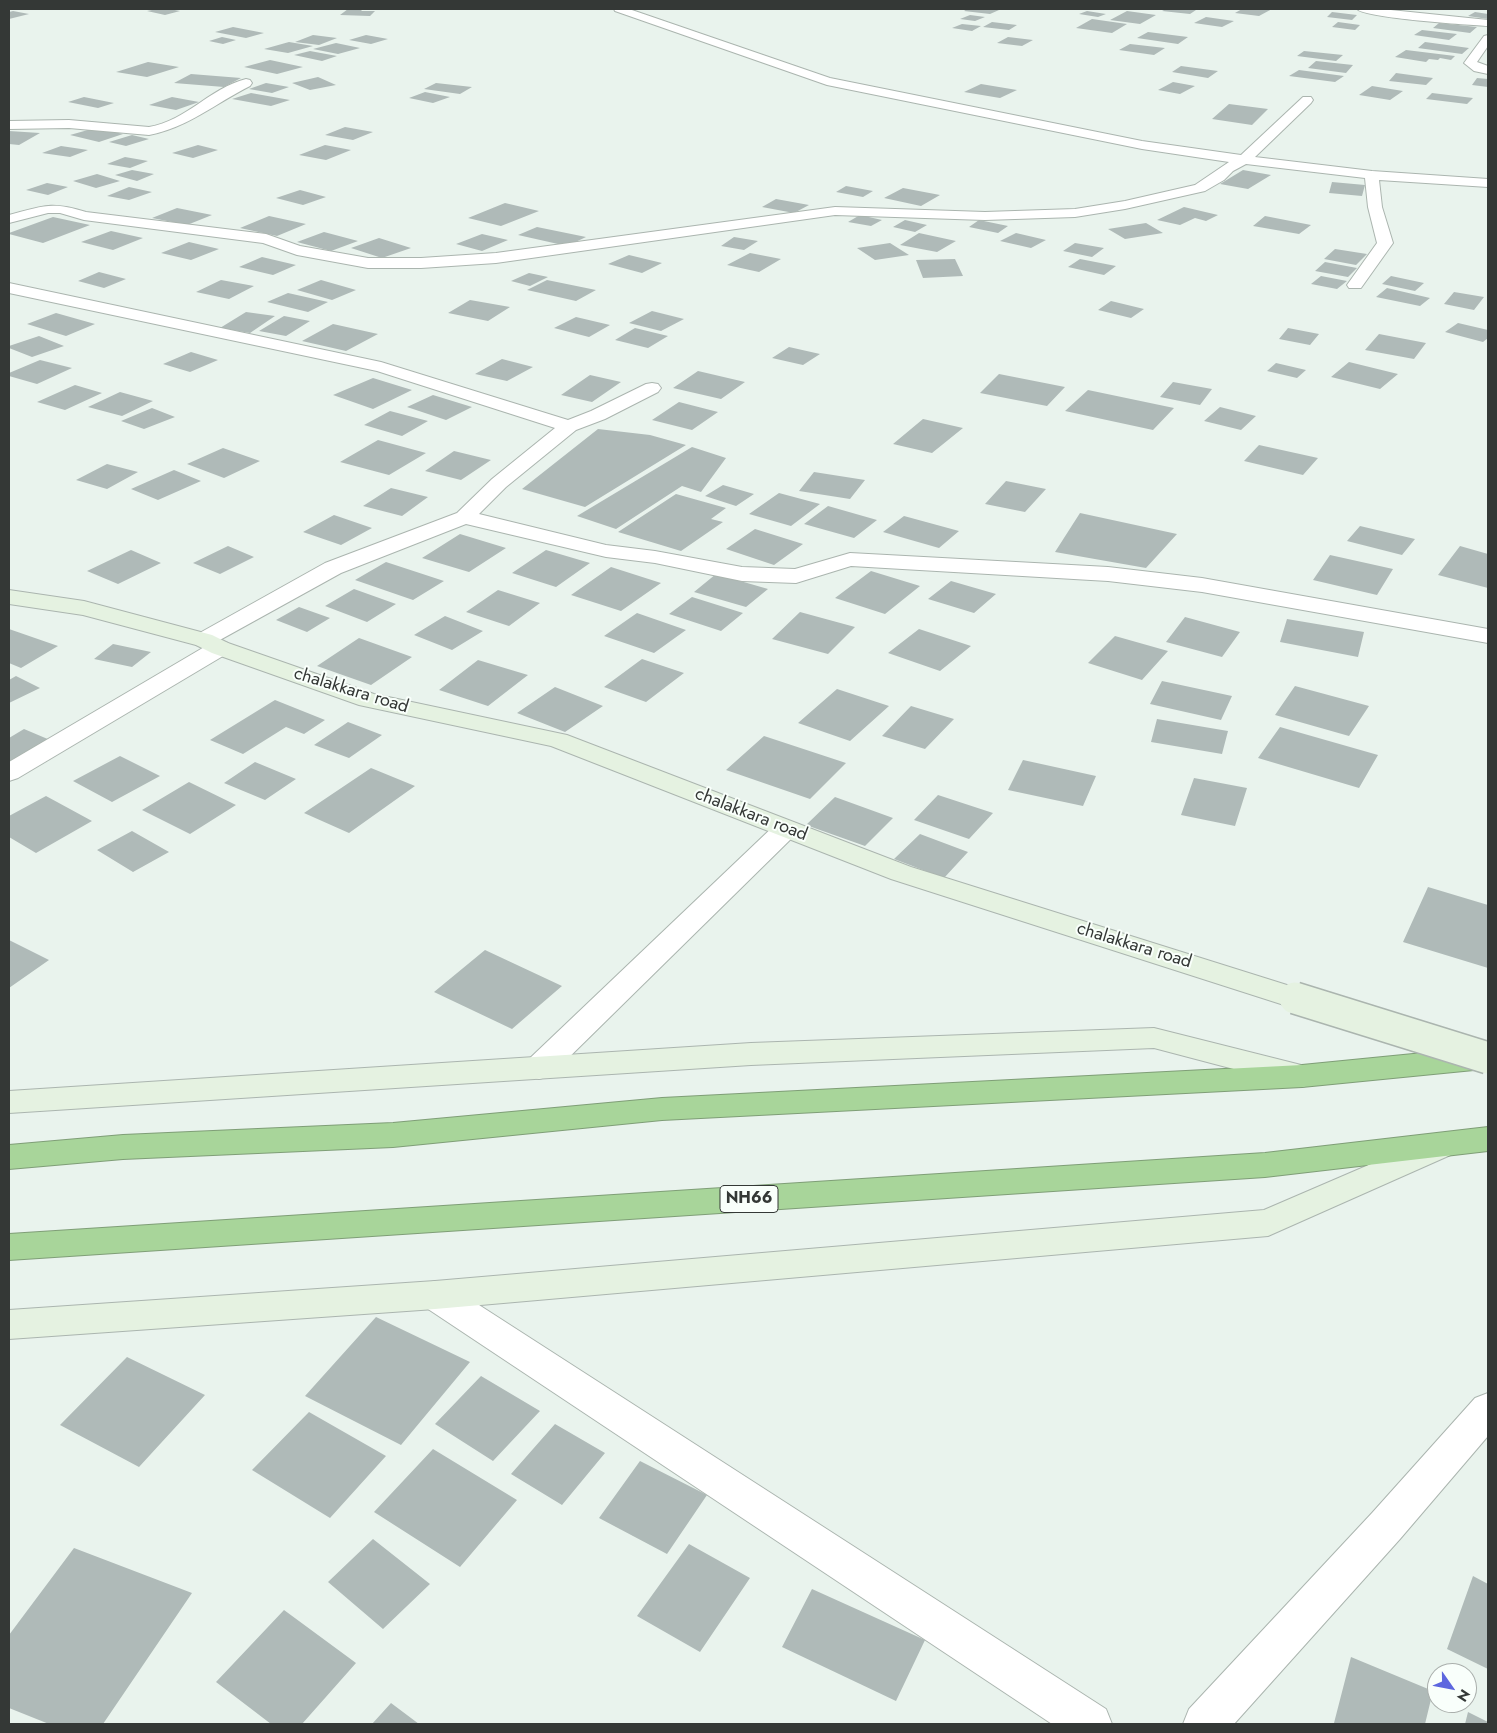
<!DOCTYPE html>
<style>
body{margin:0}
#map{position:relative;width:1497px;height:1733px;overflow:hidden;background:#e9f3ed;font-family:Jost,sans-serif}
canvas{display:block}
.frame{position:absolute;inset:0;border:10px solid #343836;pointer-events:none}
.north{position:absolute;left:1427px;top:1663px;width:50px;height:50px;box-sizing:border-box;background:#f9fffb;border:1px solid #aaafac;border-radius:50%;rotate:123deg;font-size:14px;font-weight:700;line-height:20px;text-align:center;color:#343836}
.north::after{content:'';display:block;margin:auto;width:18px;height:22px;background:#5d67df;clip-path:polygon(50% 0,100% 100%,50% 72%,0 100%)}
</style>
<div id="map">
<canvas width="1497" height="1733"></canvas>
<div class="frame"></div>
<div class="north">N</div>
</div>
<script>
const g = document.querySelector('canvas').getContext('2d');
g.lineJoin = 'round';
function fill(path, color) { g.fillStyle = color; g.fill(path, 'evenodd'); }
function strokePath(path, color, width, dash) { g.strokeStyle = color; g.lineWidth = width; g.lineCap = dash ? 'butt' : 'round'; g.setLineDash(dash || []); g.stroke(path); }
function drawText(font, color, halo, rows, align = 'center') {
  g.font = font + ' Jost,sans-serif'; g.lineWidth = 4; g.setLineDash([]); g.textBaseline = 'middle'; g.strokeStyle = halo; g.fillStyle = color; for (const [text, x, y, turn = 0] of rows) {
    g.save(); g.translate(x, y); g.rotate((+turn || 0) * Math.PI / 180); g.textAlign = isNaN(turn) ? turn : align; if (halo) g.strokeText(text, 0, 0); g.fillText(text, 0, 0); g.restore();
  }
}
const building = new Path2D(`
 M157 9H169L180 11 165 15 147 11Z
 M348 9H363L361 11H375L370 16 340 15Z
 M967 9H993L999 10 990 14 964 11Z
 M1166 9H1187L1196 10 1190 14 1162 11Z
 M1242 9H1272L1259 16 1235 13Z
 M13 11 29 14 9 19V12Z
 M1087 11 1106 14 1098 17 1079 14Z
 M1127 11 1156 15 1140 24 1110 20Z
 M1332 12 1357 15 1352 20 1327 17Z
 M1475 12 1488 14V19L1468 16Z
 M970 15 985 17 975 21 960 19Z
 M1206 17 1234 21 1222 27 1194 23Z
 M1092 19 1127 24 1112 33 1076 28Z
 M992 22 1017 25 1009 30 983 27Z
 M1338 22 1360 25 1355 30 1332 27Z
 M1439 23 1477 27 1470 33 1433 28Z
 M962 24 981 26 972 31 952 28Z
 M233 27 264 33 246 38 215 32Z
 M1422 30 1457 34 1449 40 1414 35Z
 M1148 32 1188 37 1178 44 1137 38Z
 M313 35 337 38 319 45 295 42Z
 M366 35 388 39 371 44 349 40Z
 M222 37 236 40 223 44 209 41Z
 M1008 37 1033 40 1022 46 997 43Z
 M289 42 313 46 288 53 264 49Z
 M1425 42 1469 48 1462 54 1418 48Z
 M336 43 360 48 338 54 313 49Z
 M1130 44 1165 48 1154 55 1119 50Z
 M1406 50 1455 56 1451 60 1440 58 1438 60 1429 59 1426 62 1395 57Z
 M310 51 337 56 322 61 294 55Z
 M1304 51 1343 55 1336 61 1297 56Z
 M270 60 303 67 277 74 244 67Z
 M1316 61 1353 65 1346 73 1308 68Z
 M148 62 179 67 147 77 116 72Z
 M1181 66 1218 71 1208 78 1172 72Z
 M1299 70 1344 76 1335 82 1289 76Z
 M1396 73 1433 78 1426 85 1389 81Z
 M191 74 241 78 224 87 174 83Z
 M318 77 336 85 310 90 292 83Z
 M1477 78 1488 79V87L1472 85Z
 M1173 82 1195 86 1180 94 1158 90Z
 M266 83 289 87 272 93 249 89Z
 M436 83 472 87 460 94 424 89Z
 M981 84 1017 90 1000 98 964 92Z
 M1372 86 1403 91 1390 100 1359 95Z
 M425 92 450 97 433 103 409 98Z
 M251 93 290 100 271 106 232 99Z
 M1432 93 1473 98 1467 104 1426 99Z
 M84 97 114 103 98 108 68 102Z
 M172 97 199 102 176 110 149 105Z
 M1229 104 1268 109 1252 125 1212 119Z
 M345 127 373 132 353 140 325 135Z
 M95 128 123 134 99 142 70 135Z
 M9 131 40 133 19 145 9 144Z
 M132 135 149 139 126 146 109 142Z
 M198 145 218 150 193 158 172 153Z
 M325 145 351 150 326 160 299 155Z
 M61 146 88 150 70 157 42 153Z
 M125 157 148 161 130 168 107 164Z
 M132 170 154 174 137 181 115 175Z
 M1243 170 1271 175 1248 189 1220 184Z
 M97 174 120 181 96 188 73 181Z
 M1332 182 1365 185 1362 196 1329 193Z
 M47 183 68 187 48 195 26 190Z
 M846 186 873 191 863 197 836 192Z
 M129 187 152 192 129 200 107 196Z
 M903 188 940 195 921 206 884 198Z
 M300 190 326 197 303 205 276 198Z
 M776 199 809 205 794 213 762 207Z
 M505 203 539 211 501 226 468 218Z
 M1184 207 1218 215 1206 221 1195 218 1180 225 1157 220Z
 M177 208 212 215 187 225 152 218Z
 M860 215 882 220 871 226 848 222Z
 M269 216 306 224 277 236 240 228Z
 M1265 216 1311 225 1299 234 1253 226Z
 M53 217 90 225 43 243 9 234V233Z
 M905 220 927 225 915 232 893 227Z
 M979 220 1008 226 998 233 969 227Z
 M1146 223 1163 233 1125 239 1108 229Z
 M537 227 586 237 567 246 518 235Z
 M111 231 143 238 113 250 81 242Z
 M324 232 358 241 331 251 297 242Z
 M919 233 956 241 937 252 900 245Z
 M1016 233 1046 240 1031 248 1000 241Z
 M482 234 508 240 482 251 456 244Z
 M734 237 758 241 744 250 721 246Z
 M379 238 411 248 382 258 351 248Z
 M189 242 219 249 191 260 161 253Z
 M890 243 909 255 875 260 857 248Z
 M1075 243 1104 248 1092 257 1063 251Z
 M1335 249 1367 254 1356 265 1324 259Z
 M750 253 781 259 759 272 727 265Z
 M629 255 662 263 642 273 608 264Z
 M262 257 296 265 273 275 239 267Z
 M955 259 963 276 923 278 916 260Z
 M1080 259 1116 266 1104 275 1068 267Z
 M1325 262 1357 268 1348 277 1315 271Z
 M99 272 126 279 104 288 78 281Z
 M529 273 548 277 530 286 511 281Z
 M1321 276 1347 281 1337 289 1311 284Z
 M1391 276 1424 283 1415 291 1382 284Z
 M221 280 254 286 229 299 196 292Z
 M321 280 356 290 332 300 297 290Z
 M547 280 596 290 576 301 527 290Z
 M1387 288 1430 298 1420 306 1376 297Z
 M1454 292 1484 297 1474 310 1444 304Z
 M288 293 328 302 308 312 267 302Z
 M470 300 510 307 488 321 448 313Z
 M1111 301 1144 309 1131 318 1098 310Z
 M652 311 684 319 661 331 629 323Z
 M246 312 275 316 250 333 220 328Z
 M56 313 95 324 66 336 27 324Z
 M284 316 310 321 286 336 259 331Z
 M576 317 610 325 589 337 554 328Z
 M1458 323 1488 330V338L1483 342 1445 332Z
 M333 324 378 334 346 351 302 341Z
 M635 328 668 336 648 348 615 340Z
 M1288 328 1319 334 1310 345 1279 339Z
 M1379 334 1426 343 1414 359 1365 350Z
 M39 336 64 346 32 357 9 348V346Z
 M789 347 820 354 803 365 772 358Z
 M191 352 218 360 190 372 163 364Z
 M502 359 533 367 507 381 475 374Z
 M40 360 72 368 37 384 9 376V373Z
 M1349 362 1398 374 1380 389 1331 377Z
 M1276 363 1306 370 1297 378 1267 371Z
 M698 371 745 382 721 399 673 388Z
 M999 374 1065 387 1047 406 980 393Z
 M590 375 621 382 592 402 561 395Z
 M373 378 412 390 373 409 333 395Z
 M1173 382 1212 389 1200 405 1160 397Z
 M75 385 102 393 65 410 37 402Z
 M1088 390 1174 408 1153 430 1065 411Z
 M120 392 153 401 122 416 88 407Z
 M433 395 472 407 446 420 407 407Z
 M679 402 718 412 692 430 652 420Z
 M1220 407 1256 416 1241 430 1204 421Z
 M152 408 175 417 144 429 121 421Z
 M390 411 428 421 402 436 364 425Z
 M923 419 963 428 932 453 893 444Z
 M598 429 650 435 686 445 585 507 522 489Z
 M378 440 426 453 389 475 340 462Z
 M1259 445 1318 458 1303 475 1244 461Z
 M692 447 726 458 701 492 682 486 616 529 577 516Z
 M223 448 260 461 224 478 187 464Z
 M454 451 491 460 461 480 425 471Z
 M107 464 138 472 107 489 76 480Z
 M174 470 201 481 158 500 131 489Z
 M814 472 865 480 850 499 799 491Z
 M1006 481 1046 489 1025 512 985 504Z
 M723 485 754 494 736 506 705 496Z
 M391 488 428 497 402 516 363 506Z
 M779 493 820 504 791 526 749 514Z
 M676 494 726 508 711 519 723 522 681 551 618 532Z
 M828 506 877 520 854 538 804 524Z
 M1080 513 1177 534 1146 568 1055 552Z
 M334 515 372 528 341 545 303 532Z
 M904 516 959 531 939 548 883 532Z
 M1360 526 1415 539 1402 555 1347 541Z
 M755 529 803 544 774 565 726 549Z
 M460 534 506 548 469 572 422 558Z
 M228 546 254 557 220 574 193 563Z
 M1460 546 1488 554V588L1438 575Z
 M131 550 161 563 118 584 87 571Z
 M546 550 590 563 556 587 512 573Z
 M1330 555 1393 569 1377 595 1313 580Z
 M386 562 444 581 413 600 355 580Z
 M611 567 661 583 621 611 571 595Z
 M871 571 920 586 885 614 835 598Z
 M716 574 768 589 746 607 694 592Z
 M951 581 996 594 974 613 928 599Z
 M354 589 396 604 367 622 325 606Z
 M498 590 540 603 509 626 466 612Z
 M692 597 743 613 721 631 669 614Z
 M299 607 330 618 307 632 276 620Z
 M800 612 855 627 828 654 772 639Z
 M637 613 686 630 654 653 604 636Z
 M445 616 483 631 452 650 414 635Z
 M1185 617 1240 632 1222 657 1166 642Z
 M1287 619 1364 632 1358 657 1280 642Z
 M9 629 58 646 21 668 9 663Z
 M919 629 971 646 940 671 888 653Z
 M1115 636 1168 651 1142 680 1088 663Z
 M359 638 412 657 371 685 317 666Z
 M113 644 151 652 132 667 94 659Z
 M642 659 684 673 646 702 604 687Z
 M478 660 528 675 488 706 439 690Z
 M16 676 40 688 9 703V680Z
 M1162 681 1232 696 1221 720 1150 704Z
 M1295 686 1369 706 1349 736 1275 715Z
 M555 687 603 706 565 732 517 713Z
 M837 689 889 706 850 741 798 723Z
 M275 700 325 720 304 734 286 727 243 754 210 740Z
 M911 706 954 719 925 749 882 736Z
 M1157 719 1228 731 1222 754 1151 742Z
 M348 722 382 735 349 758 314 745Z
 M1280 727 1378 755 1359 788 1258 758Z
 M24 729 50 740 9 764V738Z
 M764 736 846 763 810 799 726 770Z
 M120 756 160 776 112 802 73 781Z
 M1023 760 1096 776 1083 806 1008 790Z
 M255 762 296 779 265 800 224 783Z
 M371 768 415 786 349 833 304 813Z
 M1194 778 1247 788 1235 826 1181 815Z
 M189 782 236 805 190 834 142 810Z
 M938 795 993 813 969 839 914 820Z
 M46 796 92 821 36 853 9 837V816Z
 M835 797 893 818 865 846 806 825Z
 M132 831 169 852 133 872 97 850Z
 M920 834 968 852 944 878 894 859Z
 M1428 887 1488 905V968L1403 942Z
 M9 940 49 960 9 988Z
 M485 950 562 986 512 1029 434 992Z
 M376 1317 470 1362 401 1445 305 1396Z
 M127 1357 205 1395 139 1467 60 1425Z
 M481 1376 540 1411 493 1461 435 1424Z
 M309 1412 386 1456 330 1518 252 1470Z
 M555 1424 605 1453 562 1505 511 1474Z
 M433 1449 517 1500 460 1567 374 1512Z
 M640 1461 707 1495 667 1554 599 1518Z
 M373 1539 430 1584 383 1629 328 1582Z
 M689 1544 750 1578 700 1652 637 1616Z
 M74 1548 192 1593 103 1724H49L9 1708V1635Z
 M1473 1576 1488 1584V1669L1447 1649Z
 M812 1589 925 1640 896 1701 782 1647Z
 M284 1610 356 1663 302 1724H271L216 1682Z
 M1351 1657 1433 1691 1425 1724 1334 1723Z
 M391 1703 419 1724H372Z
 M1468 1712 1488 1722V1724H1465Z`);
const street = new Path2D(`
 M614 9H629L830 78 1142 141 1241 155 1303 97H1311L1313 100 1311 103 1255 157 1372 171 1488 179V187L1379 180 1382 207 1393 243 1361 288H1349L1347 285 1377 243 1368 207 1365 178 1246 164 1233 171 1224 180 1205 191 1125 209 1075 217 985 220 835 215 496 263 421 268H368L297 255 263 243 84 220 60 213H48L9 223V215C43 206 51 201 86 212L266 234 300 246 368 258H421L496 253 835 207 985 212 1075 209 1125 201 1195 185 1229 162 1142 149 827 85 615 11Z
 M1357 9H1381L1488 20V26C1470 25 1364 18 1357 9Z
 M1488 35V46L1477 62 1488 66V74L1474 71 1464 63 1484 36Z
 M246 79 250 80 252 83 250 86C216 103 187 128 149 135L69 128 9 129V121L69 120 149 127C186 121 210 88 246 79Z
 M9 283 381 362 568 420 591 411 646 384 652 383 658 384 661 388 658 392 605 419 576 430 506 487 479 514 606 545 655 551 742 567 795 569 850 553 1108 567 1202 578 1488 629V643L1202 592 1108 581 851 566 796 583 742 581 655 563 606 557 466 524 341 573 218 641 228 643 232 648 228 653 18 778 9 781V762L206 646 196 645 192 640 196 635 325 563 457 513 492 479 555 428 377 371 9 293Z
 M786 821 795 823 799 829 795 835 550 1076 539 1079 528 1076 523 1068 528 1060 777 823Z
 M435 1281 448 1285 1106 1709 1112 1724H1052L422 1305 417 1295 422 1285Z
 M1488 1393V1436L1400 1539 1234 1724H1183L1189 1709 1372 1513 1475 1398Z`);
const secondary = new Path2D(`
 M9 590 84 601 212 635 228 643 374 694 567 735 911 867 1306 991 1310 998 1306 1005 1295 1008 1284 1005 891 879 551 746 359 705 212 653 196 645 83 615 9 604Z
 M1154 1028 1313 1068 1318 1076 1313 1084 1302 1087 1154 1048 751 1065 9 1113V1091L751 1043Z
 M1443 1133 1455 1137 1459 1145 1455 1153 1268 1236 435 1309 9 1339V1310L435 1281 1264 1210Z`);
const highway = new Path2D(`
 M1484 1047 1488 1049V1067L1484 1069 1302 1087 662 1120 393 1147 123 1159 9 1169V1145L123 1135 393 1123 662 1098 1302 1065Z
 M1488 1127V1151L1265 1177 9 1260V1234L1265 1153Z`);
const secondaryBridge = new Path2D(`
 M1295 998 1488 1058`);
const shields = [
 [749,1199,58]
];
const shieldNames = [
 ["NH66",749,1199]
];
const streetNames = [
 ["chalakkara road",351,691,17],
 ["chalakkara road",751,815,21],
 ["chalakkara road",1134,946,17]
];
fill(building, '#afbab8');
strokePath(street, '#abb5af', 2);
strokePath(secondary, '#abb5af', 2);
strokePath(highway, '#7f9e77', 2);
fill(street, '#fff');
fill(secondary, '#e5f2e1');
fill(highway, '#a8d59a');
strokePath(secondaryBridge, '#abb5af', 34, []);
strokePath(secondaryBridge, '#e5f2e1', 31);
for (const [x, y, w] of shields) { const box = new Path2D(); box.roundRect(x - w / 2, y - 13.5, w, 27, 4); g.fillStyle = '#f9fffb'; g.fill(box); strokePath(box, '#343836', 1); }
drawText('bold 16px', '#343836', null, shieldNames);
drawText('18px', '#343836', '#f9fffb', streetNames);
</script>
